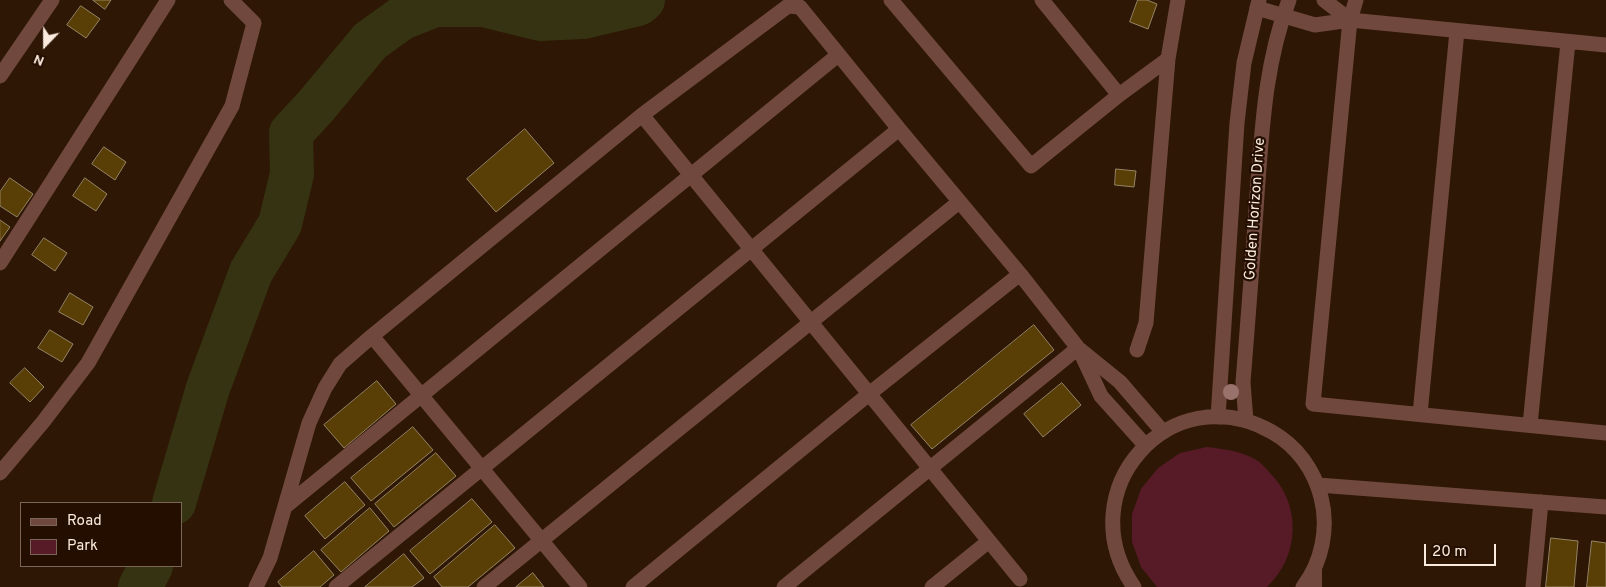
<!DOCTYPE html>
<style>
body{margin:0}
#map{position:relative;width:1606px;height:587px;overflow:hidden;background:#2e1704;font-family:Overpass,sans-serif}
canvas{display:block}
.legend{position:absolute;left:20px;top:502px;width:162px;height:65px;box-sizing:border-box;background:#240e00;border:1px solid #7a6659;margin:0;padding:6px 9px;list-style:none;font-size:15px;color:#fbebdf}
.legend li{display:flex;align-items:center;gap:10px;height:25px}
.legend b{width:25px;border:1px solid #7a6659}
.north{position:absolute;left:20px;top:20px;width:50px;height:50px;-webkit-text-stroke:4px #240e00;paint-order:stroke;rotate:202deg;font-size:14px;font-weight:700;line-height:20px;text-align:center;color:#fbebdf}
.north::after{content:'';display:block;margin:auto;width:18px;height:22px;background:#fbebdf;clip-path:polygon(50% 0,100% 100%,50% 72%,0 100%)}
.scale{position:absolute;left:1424px;top:544px;width:72px;height:22px;box-sizing:border-box;border:2px solid #fbebdf;border-top:0;padding-left:6px;font-size:15px;line-height:18px;white-space:nowrap;color:#fbebdf;-webkit-text-stroke:4px #240e00;paint-order:stroke}
</style>
<div id="map">
<canvas width="1606" height="587"></canvas>
<ul class="legend">
<li><b style="height:6px;background:#70483e"></b>Road</li>
<li><b style="height:14px;background:#571a27"></b>Park</li>
</ul>
<div class="north">N</div>
<div class="scale">20 m</div>
</div>
<script>
const g = document.querySelector('canvas').getContext('2d');
g.lineJoin = 'round';
function fill(path, color) { g.fillStyle = color; g.fill(path, 'evenodd'); }
function strokePath(path, color, width, dash) { g.strokeStyle = color; g.lineWidth = width; g.lineCap = dash ? 'butt' : 'round'; g.setLineDash(dash || []); g.stroke(path); }
function drawText(font, color, halo, rows, align = 'center') {
  g.font = font + ' Overpass,sans-serif'; g.lineWidth = 4.5; g.setLineDash([]); g.textBaseline = 'middle'; g.strokeStyle = halo; g.fillStyle = color; for (const [text, x, y, turn = 0] of rows) {
    g.save(); g.translate(x, y); g.rotate((+turn || 0) * Math.PI / 180); g.textAlign = isNaN(turn) ? turn : align; if (halo) g.strokeText(text, 0, 0); g.fillText(text, 0, 0); g.restore();
  }
}
const green = new Path2D(`
 M1207 447C1225 449 1242 451 1258 461 1262 464 1266 468 1269 472 1302 504 1300 556 1267 587H1157L1141 567 1132 542V514L1141 489 1158 468 1180 453Z`);
const river = new Path2D(`
 M174 503 208 388 251 272 280 224 292 174 291 133 316 106 370 41 402 18 435 5H483L540 19 583 17 638 4 643 0
 M140 587 151 566`);
const building = new Path2D(`
 M93 0H111L105 9Z
 M1138 0H1147L1157 4 1148 29 1130 22Z
 M81 6 100 19 86 38 67 25Z
 M525 129 554 163 496 212 467 179Z
 M104 147 126 162 115 180 92 164Z
 M1116 169 1136 171 1134 187 1115 185Z
 M10 178 33 194 17 217 0 206V192Z
 M85 178 107 194 96 211 73 196Z
 M0 220 10 227 0 241Z
 M44 238 67 253 55 271 32 255Z
 M70 293 93 307 83 325 59 312Z
 M1034 325 1054 350 932 449 911 425Z
 M50 330 73 344 62 362 38 348Z
 M25 368 44 387 30 402 10 383Z
 M377 381 396 404 344 448 324 425Z
 M1062 383 1081 405 1043 437 1024 414Z
 M413 427 433 450 371 501 351 478Z
 M436 453 456 476 394 527 375 504Z
 M345 482 365 505 325 539 305 516Z
 M472 499 492 522 430 574 410 551Z
 M370 508 389 531 341 572 321 550Z
 M495 525 515 548 468 587H442L434 577Z
 M1551 538 1578 541 1574 587H1546Z
 M1592 541 1606 543V587H1587Z
 M314 551 334 575 320 587H282L278 582Z
 M404 554 424 578 412 587H365Z
 M533 573 544 587H516Z`);
const service = new Path2D(`
 M1317 566V587`);
const minor = new Path2D(`
 M891 0 1031 166 1119 95 1168 59
 M1042 0 1119 95
 M1324 0 1350 20
 M1356 0 1350 20 1313 404 1606 433
 M1257 8 1315 25 1350 20 1606 45
 M0 76 52 0
 M642 115 1020 579
 M0 263 168 0
 M372 336 580 587
 M1137 350 1146 323 1168 59 1178 0
 M1080 351 1101 396 1145 445
 M1420 414 1457 31
 M1530 425 1568 42
 M0 473 43 422 88 363 232 106 254 23 231 0
 M1318 485 1606 507
 M286 506 838 55
 M256 587 270 558 309 423 325 388 340 364 372 336 642 115 788 6 800 7 899 129 1020 274 1078 348 1120 382 1163 432
 M336 587 899 129
 M484 587 959 202
 M633 587 869 394 1020 274
 M784 587 1078 348
 M932 587 989 541
 M1533 587 1541 502`);
const tertiary = new Path2D(`
 M1218 417 1237 123 1244 63 1259 0
 M1246 421 1243 382C1248 319 1253 257 1257 195 1262 129 1265 63 1289 0
 M1134 587C1067 491 1171 374 1272 432 1297 446 1314 470 1321 497 1329 528 1322 562 1303 587`);
const trees = [
 [1231,392]
];
const streetNames = [
 ["Golden Horizon Drive",1256,209,-86]
];
fill(green, '#571a27');
strokePath(river, '#353311', 44);
fill(building, '#593f06');
strokePath(building, '#958465', 1);
strokePath(service, '#70483e', 10);
strokePath(minor, '#70483e', 15);
strokePath(tertiary, '#70483e', 15);
g.fillStyle = '#9a726c';
for (const [x, y] of trees) { g.beginPath(); g.arc(x, y, 8, 0, 2 * Math.PI); g.fill(); }
drawText('15px', '#fbebdf', '#240e00', streetNames);
</script>
